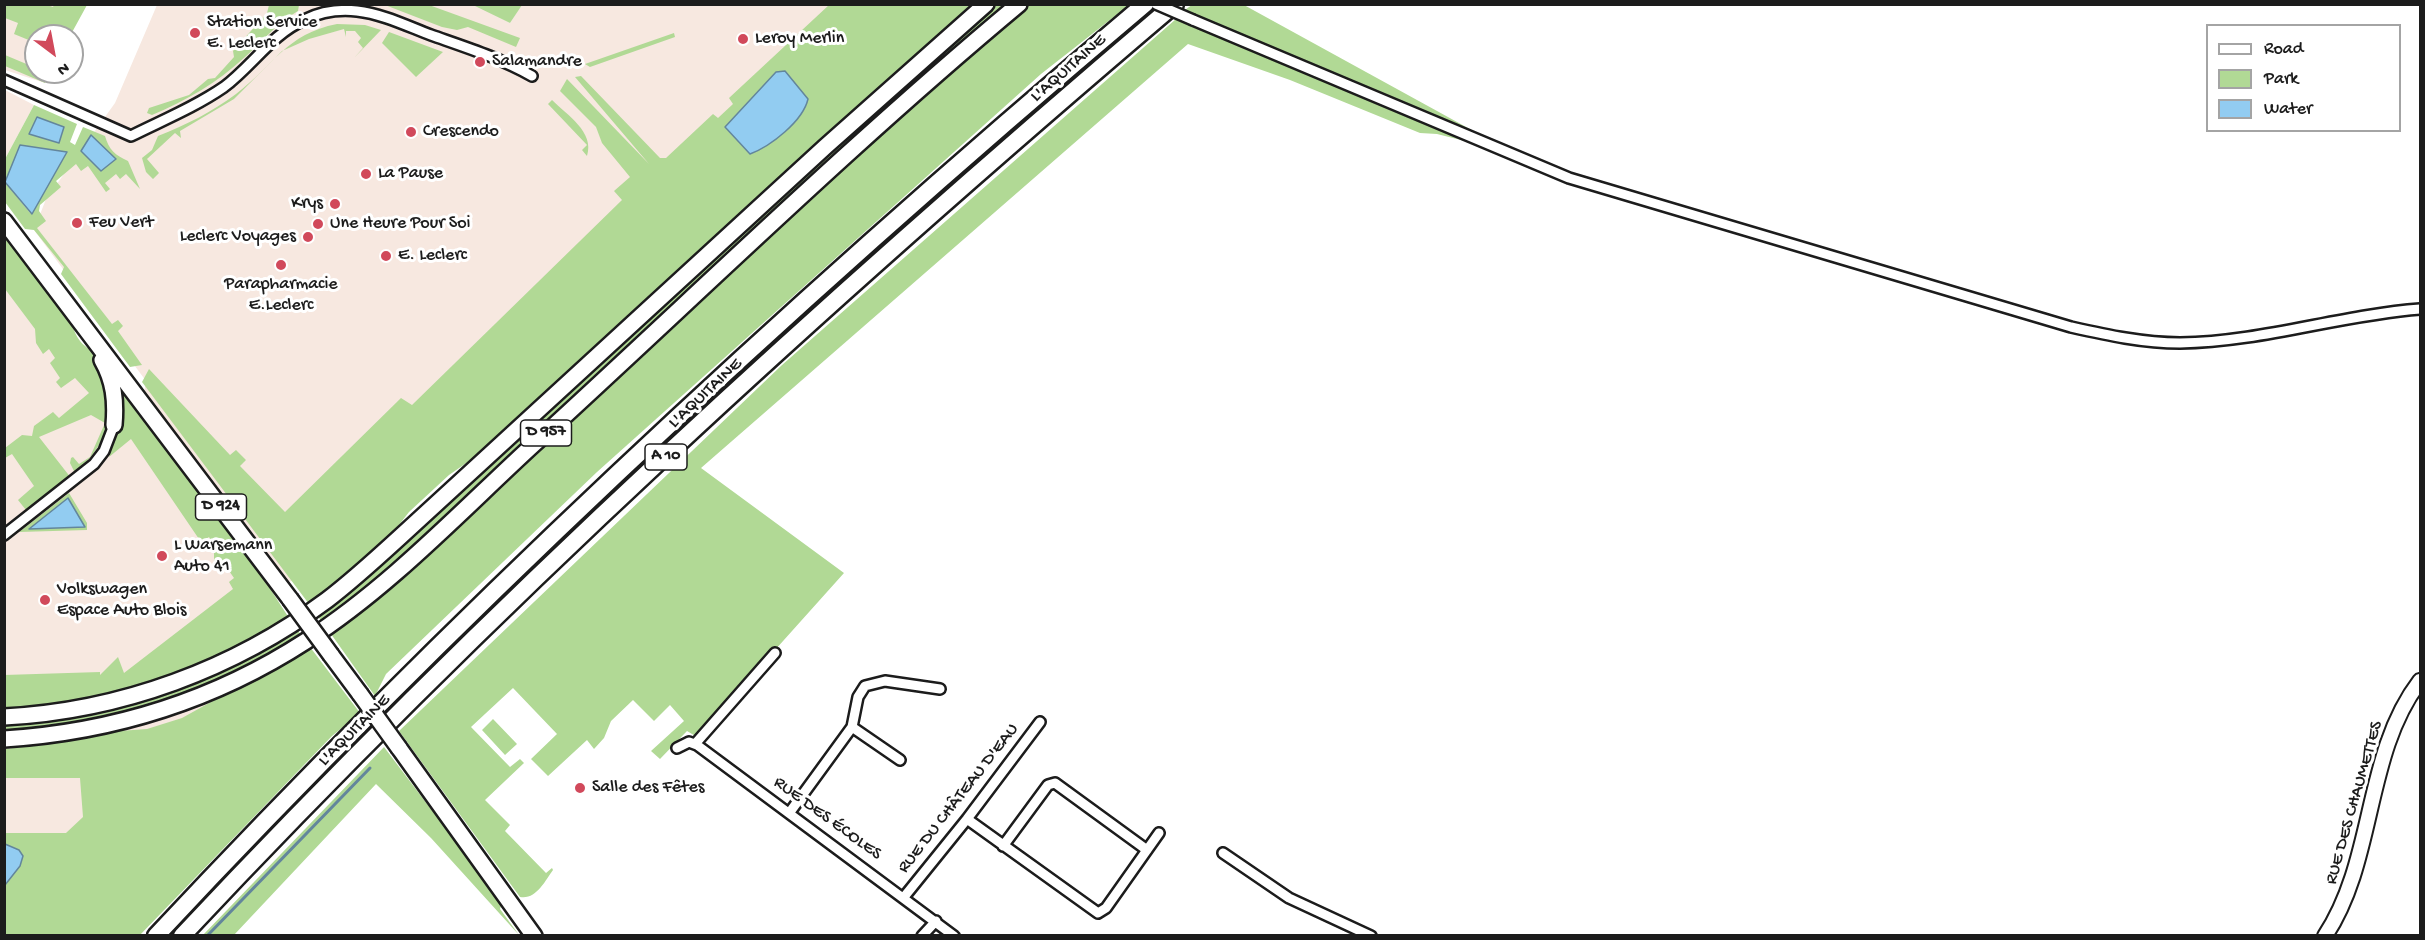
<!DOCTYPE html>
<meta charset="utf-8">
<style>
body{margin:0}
#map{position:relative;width:2425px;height:940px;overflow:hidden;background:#fff;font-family:"Gochi Hand",sans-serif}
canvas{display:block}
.frame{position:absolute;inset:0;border:6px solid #1c1c1c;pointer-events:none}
.legend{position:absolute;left:2206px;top:24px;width:195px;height:108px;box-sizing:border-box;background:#fff;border:2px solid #a4a4a4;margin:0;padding:8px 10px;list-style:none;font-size:18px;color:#1c1c1c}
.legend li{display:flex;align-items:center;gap:12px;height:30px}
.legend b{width:30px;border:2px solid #a4a4a4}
.north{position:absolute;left:24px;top:24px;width:60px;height:60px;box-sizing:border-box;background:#fff;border:2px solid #a4a4a4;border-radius:50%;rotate:148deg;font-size:16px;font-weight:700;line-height:24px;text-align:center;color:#1c1c1c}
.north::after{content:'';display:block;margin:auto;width:21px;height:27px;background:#d1495b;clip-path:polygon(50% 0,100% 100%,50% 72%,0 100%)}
</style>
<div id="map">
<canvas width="2425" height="940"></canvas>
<div class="frame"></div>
<ul class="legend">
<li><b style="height:8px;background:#fff"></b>Road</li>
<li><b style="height:16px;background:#b1d995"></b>Park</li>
<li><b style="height:16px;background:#92ccf1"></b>Water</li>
</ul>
<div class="north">N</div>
</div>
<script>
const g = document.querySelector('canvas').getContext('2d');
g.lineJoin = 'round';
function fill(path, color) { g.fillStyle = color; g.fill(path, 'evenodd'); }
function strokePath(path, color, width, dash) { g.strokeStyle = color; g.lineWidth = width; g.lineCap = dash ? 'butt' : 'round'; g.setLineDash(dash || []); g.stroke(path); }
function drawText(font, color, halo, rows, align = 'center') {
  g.font = font + ' "Gochi Hand",sans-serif'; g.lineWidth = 6; g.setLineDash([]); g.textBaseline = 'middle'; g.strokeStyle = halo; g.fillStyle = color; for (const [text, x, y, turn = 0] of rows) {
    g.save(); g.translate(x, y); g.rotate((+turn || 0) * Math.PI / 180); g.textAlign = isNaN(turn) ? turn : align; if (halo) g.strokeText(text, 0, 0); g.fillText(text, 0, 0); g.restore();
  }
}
const built = new Path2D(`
 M473 4 510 23 522 4 922 5 324 578 243 586 328 709 5 935 4 267 138 432 146 381 34 230 46 199 115 103 157 5Z
 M5 5H86L36 36V72H51L45 83 5 70Z
 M5 90 34 105 5 159Z`);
const green = new Path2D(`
 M1193 4 1244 5 1488 139 1185 10Z
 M4 5H47L53 7 54 5H87L70 36H36V43L14 34 18 23 5 18Z
 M269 5H299L298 11C277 23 263 41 245 57 218 82 186 101 152 115L147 113 149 108 189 95 208 79 215 78 234 57 233 51 267 13Z
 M385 5H429L520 38 516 47 468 27 457 30 442 27Z
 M473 5V4L522 5 510 23Z
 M829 5H975L491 446 449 475 409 512 388 539 309 604 142 382 149 369 230 455 236 450 246 460 240 466 285 512 401 398 412 405 622 200 614 191 630 177 602 143 596 127 560 91 567 79 649 164 575 77 581 76 660 158H666L713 114 718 118 733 104 729 98Z
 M994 5H1011L437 525 361 593 322 622 317 615Z
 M1028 5H1129L1041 74 597 472 386 674 375 696 331 634 367 606 837 173Z
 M1176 19 1485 146 1437 134 1420 133 1290 80 1188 44 701 468 844 573 697 737 687 731 660 759 651 751 684 721 670 705 654 721 633 700 611 721 604 738 594 749 587 740 548 776 531 759 557 734 513 688 471 727 510 767 520 759 524 763 485 800 510 825 505 831 546 873 552 868 553 870C545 881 536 900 520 897L399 731 782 365Z
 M337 24 365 25 381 30 354 58 363 48 358 42 361 38 355 31H346V37L344 29 309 39 282 51 234 99 180 131 181 138 175 133 147 159 159 173 153 179 146 172 142 158 152 150 158 136C186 125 212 112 236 94 274 65 286 34 337 24Z
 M389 32 443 52 416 77 382 43Z
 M674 33 675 37 590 67 585 64Z
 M5 55 36 68V72H51L45 83 5 66Z
 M552 100C567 115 595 132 587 156L582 150 587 145 548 104Z
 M34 105 77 124 70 142 75 145 83 127 105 136C109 150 115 155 128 161L140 189 126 174 120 179 116 174 105 183 110 189 106 192 88 166 81 171 76 164 56 181 61 187 40 205 39 211 46 221 37 228 112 324 118 320 123 326 118 331 142 365 130 367 61 274 64 267 34 230 25 229 5 202V182L31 214 5 176V159Z
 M4 232 73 324C73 333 82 346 90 349 116 396 119 435 75 473L70 463 71 458 73 457 79 464 90 457 105 423 91 415 39 437 71 478 29 510H26L18 500 34 486 12 454 5 458V448L22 435 32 436 34 426 53 412 59 418 89 393 75 378 61 388 56 382 60 378 50 363 55 358 49 349 43 354 36 343 35 329 5 289Z
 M114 376 260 573 289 618C196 679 113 696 5 710L4 675 100 672V675L118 657 124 673 233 589 229 582 234 578 220 558 214 561V551L216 549 209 537 201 542 131 439 109 457 118 426Z
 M69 493 87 523V530L19 532Z
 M296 628 302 636 224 680 125 716 5 734 4 723 107 710 159 695Z
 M310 647 360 713 332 736 140 935H5V833H66L83 817 80 778H5V749L71 741 119 731 147 729 182 718Z
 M493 719 517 744 505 755 482 730Z
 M384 747 502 903 500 909 519 935 431 838 376 784 234 935 202 936Z`);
const water = new Path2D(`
 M785 71 808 99C803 121 771 146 750 154L725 127 776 72Z
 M37 117 64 127 59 143 29 134Z
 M91 135 116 159 101 171 81 151Z
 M20 145 67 152 32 214 5 182Z
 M68 498 85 527 29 529Z
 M5 844 19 850 23 856 20 866 5 885Z`);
const stream = new Path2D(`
 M207 936 370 768`);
const street = new Path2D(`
 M1193 20 1569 178 2071 327C2107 335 2143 343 2180 343 2261 342 2340 315 2420 309
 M4 80 131 136C163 120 195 107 224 87 252 66 272 34 304 20 320 12 339 9 357 11 383 14 407 26 431 35 465 47 500 58 532 76
 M4 535 94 464 104 451 114 425
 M852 727 900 760
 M695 744 775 653
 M677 748 689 742 697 745 954 936
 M790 812 852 727 858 697 865 686 885 681 940 689
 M967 819 1098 913 1106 908 1159 833
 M1003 846 1048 785 1055 783 1147 850
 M1223 853 1289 898 1371 936
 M904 897 967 819 1040 722
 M922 936 936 921`);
const secondary = new Path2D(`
 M2325 936C2376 859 2364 754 2420 681`);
const primary = new Path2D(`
 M4 221 290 599
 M102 360C114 381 116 401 114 425
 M331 655 360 694
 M4 717C121 711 234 669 327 600 352 581 376 559 400 537L825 147 986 4
 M4 739C113 732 215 700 306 641 390 587 461 511 534 444 695 297 851 144 1019 4
 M399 748 534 936`);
const highway = new Path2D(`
 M156 936C465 605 799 296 1145 4
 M182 936C492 605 829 298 1175 4`);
const streetBridge = new Path2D(`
 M1156 4 1193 20`);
const primaryBridge = new Path2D(`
 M290 599 331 655
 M360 694 399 748`);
const markers = [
 [195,33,6,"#d1495b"],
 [743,39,6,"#d1495b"],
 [480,62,6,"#d1495b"],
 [411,132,6,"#d1495b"],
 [366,174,6,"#d1495b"],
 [335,204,6,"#d1495b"],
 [77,223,6,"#d1495b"],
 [318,224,6,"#d1495b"],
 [308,237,6,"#d1495b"],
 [386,256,6,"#d1495b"],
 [281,265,6,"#d1495b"],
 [162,556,6,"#d1495b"],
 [45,600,6,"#d1495b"],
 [580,788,6,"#d1495b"]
];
const shields = [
 [546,433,51],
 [666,457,42],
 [221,507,51]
];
const shieldNames = [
 ["D 957",546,433],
 ["A 10",666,457],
 ["D 924",221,507]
];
const poiNames = [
 ["Station Service",207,23],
 ["E. Leclerc",207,44],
 ["Leroy Merlin",755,39],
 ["Salamandre",492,62],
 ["Crescendo",423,132],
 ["La Pause",378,174],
 ["Krys",323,204,"right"],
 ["Feu Vert",89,223],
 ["Une Heure Pour Soi",330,224],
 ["Leclerc Voyages",296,237,"right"],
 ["E. Leclerc",398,256],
 ["Parapharmacie",281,285,"center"],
 ["E.Leclerc",281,306,"center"],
 ["L Warsemann",174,546],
 ["Auto 41",174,567],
 ["Volkswagen",57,590],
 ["Espace Auto Blois",57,611],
 ["Salle des Fêtes",592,788]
];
const streetNames = [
 ["L'AQUITAINE",1069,69,-41],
 ["L'AQUITAINE",706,394,-43],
 ["L'AQUITAINE",355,731,-45],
 ["RUE DU CHÂTEAU D'EAU",959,799,-52],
 ["RUE DES CHAUMETTES",2355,803,-74],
 ["RUE DES ÉCOLES",827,819,36]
];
fill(built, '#f7e8e0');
fill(green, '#b1d995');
fill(water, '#92ccf1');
strokePath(water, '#63869c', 1.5);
strokePath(stream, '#63869c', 3);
strokePath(street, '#1c1c1c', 14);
strokePath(secondary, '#1c1c1c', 18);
strokePath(primary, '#1c1c1c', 20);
strokePath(highway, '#1c1c1c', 21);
strokePath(street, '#fff', 9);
strokePath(secondary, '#fff', 14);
strokePath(primary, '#fff', 15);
strokePath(highway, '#fff', 16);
strokePath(streetBridge, '#1c1c1c', 14, []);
strokePath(primaryBridge, '#1c1c1c', 20, []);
strokePath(streetBridge, '#fff', 9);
strokePath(primaryBridge, '#fff', 15);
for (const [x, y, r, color] of markers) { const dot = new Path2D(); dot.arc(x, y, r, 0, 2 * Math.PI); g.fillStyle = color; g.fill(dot); strokePath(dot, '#fff', 2); }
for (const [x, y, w] of shields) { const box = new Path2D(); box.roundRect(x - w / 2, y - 13, w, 26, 4.5); g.fillStyle = '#fff'; g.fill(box); strokePath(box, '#1c1c1c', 1.5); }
drawText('bold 16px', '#1c1c1c', null, shieldNames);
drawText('18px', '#1c1c1c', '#fff', poiNames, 'left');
drawText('18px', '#1c1c1c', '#fff', streetNames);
</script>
